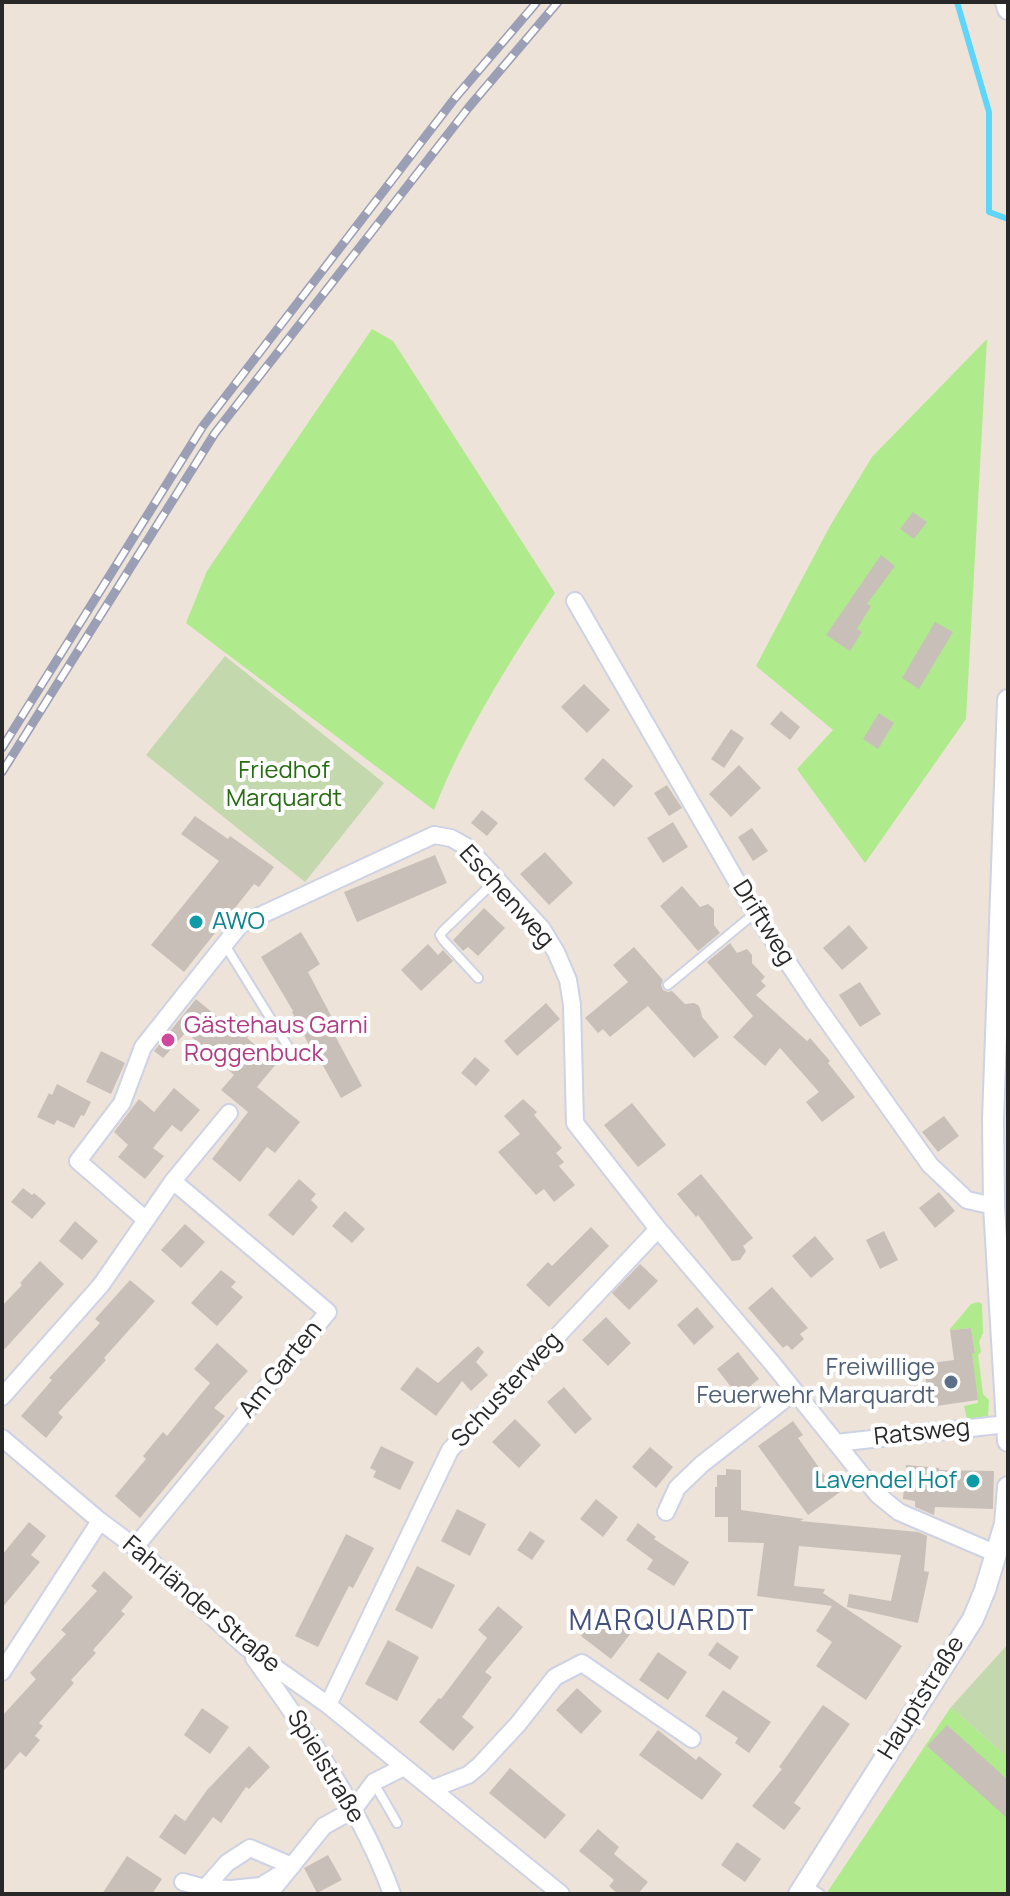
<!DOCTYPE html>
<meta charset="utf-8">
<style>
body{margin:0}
#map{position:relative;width:1010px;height:1896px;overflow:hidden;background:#ede3d8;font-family:Manrope,sans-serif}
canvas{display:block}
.frame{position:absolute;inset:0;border:4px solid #282828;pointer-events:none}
</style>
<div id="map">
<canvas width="1010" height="1896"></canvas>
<div class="frame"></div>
</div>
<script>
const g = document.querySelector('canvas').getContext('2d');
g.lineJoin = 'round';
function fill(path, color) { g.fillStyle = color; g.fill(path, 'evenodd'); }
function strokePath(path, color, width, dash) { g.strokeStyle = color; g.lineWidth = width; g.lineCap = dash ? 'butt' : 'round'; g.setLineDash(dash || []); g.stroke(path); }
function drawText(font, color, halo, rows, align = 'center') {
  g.font = font + ' Manrope,sans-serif'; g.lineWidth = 8; g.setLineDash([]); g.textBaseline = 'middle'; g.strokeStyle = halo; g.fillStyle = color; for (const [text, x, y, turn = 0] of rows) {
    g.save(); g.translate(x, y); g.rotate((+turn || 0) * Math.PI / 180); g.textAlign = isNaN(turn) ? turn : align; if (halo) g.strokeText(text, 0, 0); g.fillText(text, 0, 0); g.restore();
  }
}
const green = new Path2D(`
 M372 329 393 341 555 593C510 661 463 735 434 810L186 623 207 571Z
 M987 339 966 719 865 863 797 769 833 730 756 666 830 526 872 457Z
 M978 1302 982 1304 983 1333 979 1342 981 1352 978 1355 983 1394 989 1400 988 1416 967 1419 964 1406 978 1403 972 1358 968 1354 975 1352 971 1328 950 1330V1329L971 1304Z
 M951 1707 1008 1758V1894H826Z`);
const cemetery = new Path2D(`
 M225 656 384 783 305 882 146 755Z
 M1008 1644V1758L951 1707Z`);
const stream = new Path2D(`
 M957 2 989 112V212L1008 219`);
const building = new Path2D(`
 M913 512 927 522 914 539 900 529Z
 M881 555 895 566 867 604 871 606 857 629 862 632 850 651 826 635Z
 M935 622 953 632 919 689 902 678Z
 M584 684 610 710 587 733 561 707Z
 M781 711 800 727 790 740 770 724Z
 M879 713 894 723 878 749 863 739Z
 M731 729 744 738 724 768 711 759Z
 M603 758 633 786 614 807 584 779Z
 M739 765 761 788 731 817 709 794Z
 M667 785 682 808 669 816 654 793Z
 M482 810 498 823 487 836 471 823Z
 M195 816 228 839 230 836 274 867 259 887 254 884 184 972 151 945 219 861 181 834Z
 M673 822 688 847 663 863 647 838Z
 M752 828 768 851 753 861 738 837Z
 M545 852 573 883 549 905 520 874Z
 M435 855 447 883 357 922 344 892Z
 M682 886 700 907 708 904 714 909V925L720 933 698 951 660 906Z
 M484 908 505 928 478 956 468 947 463 951 453 940Z
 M849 925 868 948 842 970 823 948Z
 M301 932 320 964 308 972 338 1029 333 1032 362 1086 341 1098 311 1044 309 1045 292 1012 293 1011 261 957Z
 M730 943 737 953 747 949 752 955V963L765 977 761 981 766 986 756 995 807 1041 810 1038 830 1061 828 1063 855 1097 822 1122 806 1102 819 1092 780 1048 765 1066 733 1037 753 1016 707 962Z
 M428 944 438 955 443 950 453 961 421 991 401 970Z
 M634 947 663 980 661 985 663 990 668 992 672 991 685 1004 694 1003 698 1005 700 1008 702 1017 719 1037 694 1058 648 1006 610 1037 603 1029 598 1033 585 1018 628 982 613 965Z
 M860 982 881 1014 860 1027 839 995Z
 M196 999 226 1024 235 1014 254 1030 247 1038 277 1063 257 1087 300 1122 275 1153 267 1147 240 1182 212 1159 248 1112 221 1090 234 1075 186 1032 163 1058 154 1051Z
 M546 1003 560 1019 517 1056 504 1041Z
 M101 1051 125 1063 111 1094 86 1082Z
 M475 1057 490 1070 476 1086 461 1073Z
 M57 1084 91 1102 84 1116 81 1115 74 1128 57 1120 54 1125 37 1117 49 1093 52 1095Z
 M174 1088 200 1110 181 1132 172 1125 153 1148 164 1156 145 1179 118 1157 128 1145 114 1132 139 1099 154 1112Z
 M523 1099 537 1112 534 1115 562 1148 556 1153 564 1162 559 1166 575 1185 554 1202 544 1189 536 1195 498 1152 520 1134 504 1116Z
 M632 1103 666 1145 638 1167 604 1125Z
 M944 1116 959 1136 938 1152 922 1132Z
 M701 1174 753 1238 743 1246 746 1251 740 1260 732 1261 698 1215 696 1217 677 1194Z
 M299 1179 316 1194 311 1200 318 1207 293 1236 268 1215Z
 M23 1188 32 1195 34 1193 46 1203 32 1219 11 1202Z
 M939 1192 955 1211 935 1228 919 1208Z
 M345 1211 365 1229 352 1243 332 1226Z
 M75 1221 98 1241 82 1260 59 1241Z
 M185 1224 205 1242 181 1268 161 1250Z
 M591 1227 609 1246 549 1307 526 1285 548 1262 552 1266Z
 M884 1231 898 1260 880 1269 866 1240Z
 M815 1236 834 1259 811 1278 792 1256Z
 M40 1261 64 1284 2 1352V1306L22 1285 20 1283Z
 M640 1264 658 1281 629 1310 612 1293Z
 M221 1270 236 1282 231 1287 243 1297 217 1326 191 1303Z
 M130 1280 155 1301 104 1358 106 1360 58 1413 63 1417 46 1438 21 1416 52 1380 49 1378 100 1323 95 1319Z
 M772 1287 808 1328 800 1334 804 1339 792 1350 787 1345 783 1348 748 1308Z
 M697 1307 714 1327 694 1345 677 1325Z
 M606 1317 631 1343 608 1366 582 1340Z
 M971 1328 975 1353H972L978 1400 929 1407 924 1364 954 1360 950 1330Z
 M217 1343 248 1371 214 1408 225 1416 140 1518 115 1496 146 1459 143 1456 163 1432 167 1436 210 1383 194 1369Z
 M478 1346 484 1352 476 1362 488 1375 471 1391 462 1381 436 1416 400 1389 417 1367 438 1383Z
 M738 1352 759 1379 738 1396 717 1369Z
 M564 1387 592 1419 575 1434 547 1402Z
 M515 1419 541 1445 519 1468 492 1442Z
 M793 1421 803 1435 798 1438 813 1459 827 1479 832 1476 843 1490 808 1515 758 1446Z
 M381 1446 414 1462 400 1490 373 1477 376 1471 370 1468Z
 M650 1447 673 1467 656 1488 632 1467Z
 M906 1465 939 1468V1470L994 1471 993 1509 935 1507 934 1515 915 1507V1501L903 1499Z
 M726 1469 741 1470V1510L804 1519 800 1521 918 1532 927 1536 924 1571 929 1572 918 1623 847 1607 849 1594 891 1601 901 1555 799 1546 794 1586 825 1589 823 1593 902 1646 866 1700 816 1666 832 1642 816 1631 832 1606 757 1596 764 1543 728 1542V1517H715V1487H717V1475H726Z
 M596 1499 618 1517 603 1537 580 1519Z
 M457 1509 486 1524 470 1556 441 1541Z
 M29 1522 46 1536 31 1555 40 1562 2 1608V1555Z
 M638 1523 656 1537 654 1539 689 1562 674 1586 647 1569 653 1560 626 1540Z
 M530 1531 545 1541 532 1560 517 1550Z
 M346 1534 374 1548 353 1588 349 1586 318 1647 295 1636Z
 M417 1566 455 1585 432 1629 395 1610Z
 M104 1571 133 1597 121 1611 125 1614 93 1650 96 1653 71 1680 74 1683 39 1723 43 1726 35 1736 40 1740 26 1757 20 1752 2 1773V1716L36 1679 30 1673 66 1634 61 1630 97 1591 91 1586Z
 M498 1606 523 1627 485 1672 492 1677 462 1717 474 1727 453 1751 419 1722 439 1698 441 1699 487 1638 478 1630Z
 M600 1610 631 1633 611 1659 581 1636Z
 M388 1640 419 1657 397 1701 365 1684Z
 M717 1642 739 1657 730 1670 708 1655Z
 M658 1652 687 1672 668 1700 639 1680Z
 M577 1688 602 1711 581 1734 556 1710Z
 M723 1690 771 1722 749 1753 735 1743 738 1738 705 1716Z
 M823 1705 850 1724 794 1803 801 1808 784 1830 752 1806 782 1769 779 1767Z
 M202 1708 229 1727 210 1754 184 1735Z
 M947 1725 1008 1780V1819L927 1746Z
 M658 1730 696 1760 699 1756 722 1774 702 1800 639 1755Z
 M249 1746 270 1767 249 1789 246 1787 221 1823 213 1817 185 1855 159 1837 175 1814 185 1821 207 1790Z
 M510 1768 566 1815 545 1839 489 1793Z
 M598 1829 619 1847 614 1854 648 1882 638 1894H618L609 1886 614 1880 579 1851Z
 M737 1842 761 1859 745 1882 721 1865Z
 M328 1855 342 1880 317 1893 304 1868Z
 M127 1856 162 1879 152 1894H102Z`);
const service = new Path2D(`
 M225 945 295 1058
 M478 978 443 940 440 935 443 931 497 879
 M668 985 755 913
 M374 1783 397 1823
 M805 1884 820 1894`);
const minor = new Path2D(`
 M575 601 755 913 814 1002 930 1165 967 1200 994 1206
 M146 1220 78 1161 122 1103 143 1047 240 925 434 835 451 838 467 847 542 929 556 952 568 980 572 1005 575 1123 658 1229 772 1363 878 1495 899 1512 997 1554
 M2 1397 101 1285 173 1181 229 1113
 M2 1438 100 1521 135 1547 246 1647 328 1705 561 1894
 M836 1443 1007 1424
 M666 1512 677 1488 702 1464 794 1392
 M135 1547 328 1312 173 1181
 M254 1658C305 1729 362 1811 392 1894
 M2 1672 100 1521
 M328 1705 450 1450 658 1229
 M432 1789 468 1775 479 1766 518 1724 555 1677 582 1663 692 1739
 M183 1882 205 1888 231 1889 261 1886 277 1876
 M205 1888 227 1863 250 1848 292 1866
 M269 1894 324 1826 353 1810 374 1782 404 1767`);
const tertiary = new Path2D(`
 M1006 2 1008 9
 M1008 700 993 1119 994 1206 1008 1441
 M799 1894 973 1619 985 1590 1005 1524 1008 1487`);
const rail = new Path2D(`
 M2 748 203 426 455 98 537 2
 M2 772 215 433 469 107 558 2`);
const markers = [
 [196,922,8,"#0f9aa8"],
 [168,1040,8,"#d1479c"],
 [951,1382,8,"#5c6f8a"],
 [973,1481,8,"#0f9aa8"]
];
const parkNames = [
 ["Friedhof",284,771],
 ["Marquardt",284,799]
];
const streetNames = [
 ["Eschenweg",506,897,48],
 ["Driftweg",763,923,58],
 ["Am Garten",281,1370,-51],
 ["Schusterweg",507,1390,-47],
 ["Ratsweg",922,1433,-6],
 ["Fahrländer Straße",201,1605,40],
 ["Hauptstraße",922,1698,-58],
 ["Spielstraße",325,1767,59]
];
const cultureNames = [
 ["AWO",212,922],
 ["Lavendel Hof",957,1481,"right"]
];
const hotelNames = [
 ["Gästehaus Garni",184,1026],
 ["Roggenbuck",184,1054]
];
const serviceNames = [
 ["Freiwillige",935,1368],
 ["Feuerwehr Marquardt",935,1396]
];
const quarterNames = [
 ["MARQUARDT",662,1622]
];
fill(green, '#afea8d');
fill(cemetery, '#c3d9ad');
strokePath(stream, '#5ed6fc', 6);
fill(building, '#c8c0b8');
strokePath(service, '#cdd2e4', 12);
strokePath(minor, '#cdd2e4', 20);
strokePath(tertiary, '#cdd2e4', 24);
strokePath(service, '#fff', 8);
strokePath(minor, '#fff', 16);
strokePath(tertiary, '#fff', 20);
strokePath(rail, '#9a9fb5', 9);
strokePath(rail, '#fff', 6, [18]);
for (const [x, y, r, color] of markers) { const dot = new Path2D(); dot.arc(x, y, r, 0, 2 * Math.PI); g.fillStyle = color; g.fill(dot); strokePath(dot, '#fff', 3); }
drawText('24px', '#266c11', '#fff', parkNames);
drawText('24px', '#282828', '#fff', streetNames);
drawText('24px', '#0d838f', '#fff', cultureNames, 'left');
drawText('24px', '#b23c85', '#fff', hotelNames, 'left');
drawText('24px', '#4e5e75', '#fff', serviceNames, 'right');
g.letterSpacing = '2px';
drawText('28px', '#44507e', '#fff', quarterNames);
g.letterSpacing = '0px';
</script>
